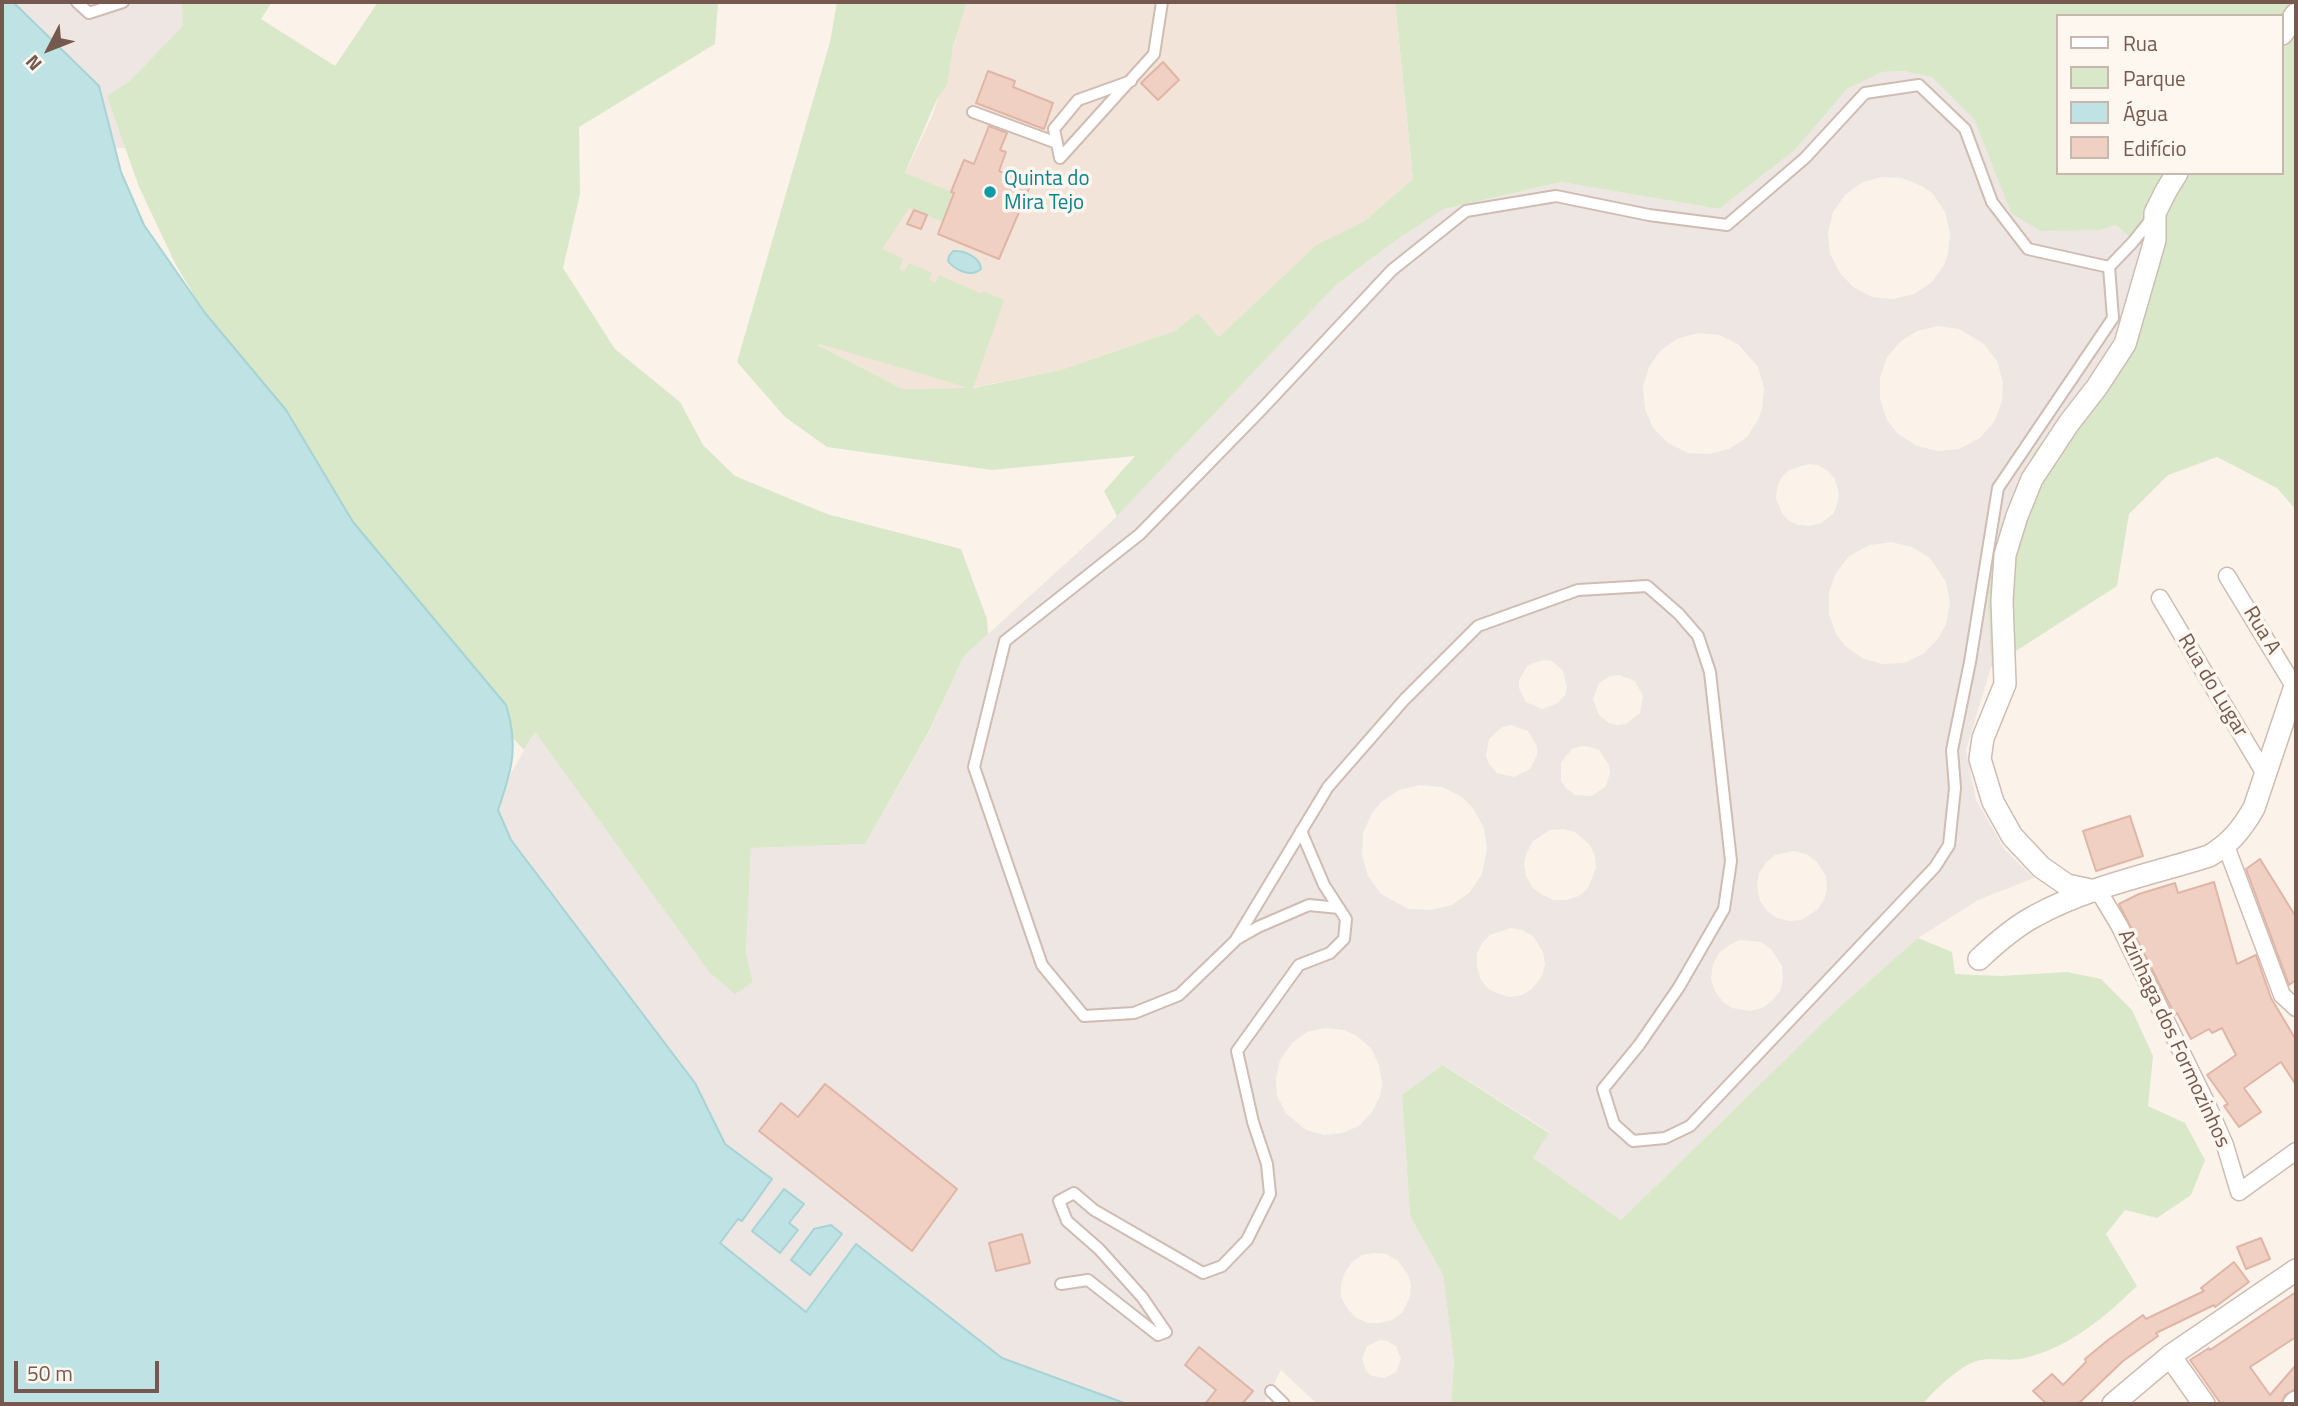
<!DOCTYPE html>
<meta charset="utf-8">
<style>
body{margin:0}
#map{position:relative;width:2298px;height:1406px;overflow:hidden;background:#fbf3ea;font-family:"Titillium Web",sans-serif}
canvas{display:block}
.frame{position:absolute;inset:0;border:4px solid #75584e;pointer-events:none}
.legend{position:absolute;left:2056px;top:14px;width:228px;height:161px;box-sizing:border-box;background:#fef7f0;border:2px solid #c7b7af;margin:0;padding:9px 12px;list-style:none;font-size:21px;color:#75584e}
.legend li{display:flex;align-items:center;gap:14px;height:35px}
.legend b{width:35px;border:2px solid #c7b7af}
.north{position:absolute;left:14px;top:14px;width:70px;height:70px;-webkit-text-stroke:5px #fef7f0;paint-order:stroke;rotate:228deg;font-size:19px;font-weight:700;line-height:28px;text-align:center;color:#75584e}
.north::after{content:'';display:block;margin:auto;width:24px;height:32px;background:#75584e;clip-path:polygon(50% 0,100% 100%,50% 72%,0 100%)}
.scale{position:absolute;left:14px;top:1361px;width:145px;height:32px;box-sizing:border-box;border:4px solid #75584e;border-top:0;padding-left:9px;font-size:21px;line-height:24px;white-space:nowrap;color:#75584e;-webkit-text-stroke:5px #fef7f0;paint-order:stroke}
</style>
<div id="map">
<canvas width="2298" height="1406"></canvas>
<div class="frame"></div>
<ul class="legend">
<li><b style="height:9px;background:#fff"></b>Rua</li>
<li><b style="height:19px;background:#d9e8c9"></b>Parque</li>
<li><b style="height:19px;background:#bfe3e4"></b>Água</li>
<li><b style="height:19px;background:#efd0c3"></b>Edifício</li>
</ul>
<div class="north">N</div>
<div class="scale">50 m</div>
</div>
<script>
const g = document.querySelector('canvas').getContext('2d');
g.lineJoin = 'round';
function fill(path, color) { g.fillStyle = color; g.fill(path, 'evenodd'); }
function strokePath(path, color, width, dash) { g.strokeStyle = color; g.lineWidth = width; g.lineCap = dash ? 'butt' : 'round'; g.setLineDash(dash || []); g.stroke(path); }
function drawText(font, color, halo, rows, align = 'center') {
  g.font = font + ' "Titillium Web",sans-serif'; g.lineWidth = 7; g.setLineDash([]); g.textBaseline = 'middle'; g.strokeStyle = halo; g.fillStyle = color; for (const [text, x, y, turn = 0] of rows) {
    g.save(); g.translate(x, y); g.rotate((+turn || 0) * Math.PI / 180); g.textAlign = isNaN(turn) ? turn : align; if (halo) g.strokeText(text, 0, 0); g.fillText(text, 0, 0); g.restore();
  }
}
const residential = new Path2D(`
 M967 2H1395L1413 179 1363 222 1316 245 1219 337 1198 313 1174 331 1061 370 970 388 903 389 817 344 869 251 933 114Z`);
const industrial = new Path2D(`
 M13 2H184L178 149 115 148 99 86Z
 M1903 71 1932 77 1974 119 2011 213 2100 230 2116 225 2147 252 2109 352 2034 452 2000 527 1987 590 1991 667 1966 750 1976 800 2005 850 2034 878 1978 900 1918 938 1835 1011 1621 1220 1533 1158 1549 1132 1444 1065 1402 1095 1410 1216 1443 1275 1454 1361 1451 1404H1317L1281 1370 1264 1404H1127L1002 1358 856 1244 806 1312 720 1242 738 1219 741 1221 772 1179 725 1144 695 1083 511 840 498 810 511 773 535 732 709 972 735 993 753 982 746 953 751 848 865 844 928 734 964 656 1110 523 1336 285 1395 241 1444 209 1561 182 1719 209 1795 150 1847 89 1882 72ZM1881 177 1902 178 1922 186 1933 194 1945 212 1950 233 1948 254 1944 265 1932 282 1914 294 1893 299 1872 297 1853 287 1840 273 1830 254 1828 233 1833 212 1845 195 1861 183ZM1938 326 1959 329 1984 344 1997 361 2003 382 2002 401 1994 422 1980 438 1959 449 1938 451 1917 446 1898 434 1887 420 1880 399V378L1887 357 1901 341 1917 331ZM1698 333 1719 335 1738 344 1758 367 1764 388 1762 409 1758 420 1747 437 1729 449 1709 454 1688 453 1668 443 1653 428 1645 409 1643 387 1649 367 1661 350 1677 339ZM1808 464 1818 465 1828 471 1835 479 1839 494 1837 505 1833 514 1821 523 1810 526 1799 525 1789 521 1782 513 1776 499 1777 488 1781 478 1789 470ZM1891 542 1912 547 1930 558 1946 582 1950 603 1946 624 1938 639 1923 654 1904 663 1882 664 1862 658 1845 646 1836 634 1829 614V592L1836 573 1849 556 1870 545ZM1544 660 1552 661 1563 671 1567 687 1565 695 1558 703 1542 709 1526 702 1519 688V680L1528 665ZM1619 675 1635 681 1643 696 1640 713 1626 724 1617 725 1609 723 1599 715 1593 699 1599 683 1610 676ZM1511 725 1528 731 1537 746V755L1530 769 1514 777 1497 773 1489 764 1486 756 1489 739 1502 727ZM1581 746 1590 747 1599 750 1609 765 1610 773 1606 786 1592 796 1575 795 1566 788 1561 781V762L1572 749ZM1420 785 1442 787 1462 797 1473 808 1484 828 1487 849 1482 874 1470 892 1452 905 1431 910 1409 909 1381 894 1368 876 1362 855 1363 833 1372 813 1381 802 1399 790ZM1563 829 1575 832 1590 845 1595 856 1596 868 1588 888 1579 896 1567 900H1554L1542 895 1532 887 1526 876 1524 864 1527 852 1533 841 1550 830ZM1794 851 1806 854 1816 861 1826 876 1827 888 1824 900 1817 910 1801 920 1789 921 1777 918 1767 911 1760 901 1757 885 1759 873 1766 863 1775 855ZM1511 928 1522 930 1533 936 1543 952 1545 964 1542 976 1532 989 1522 995 1510 997 1499 994 1488 989 1480 978 1477 966V954L1482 943 1490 935ZM1740 940 1761 942 1771 949 1782 966 1783 979 1780 991 1772 1001 1762 1008 1750 1011 1732 1008 1722 1001 1715 991 1711 979 1713 964 1719 953 1729 945ZM1325 1028 1344 1030 1357 1036 1371 1048 1379 1065 1382 1083 1380 1096 1372 1112 1359 1126 1342 1133 1324 1135 1306 1130 1286 1113 1277 1096 1276 1078 1280 1060 1292 1043 1307 1032ZM1374 1253 1386 1254 1397 1260 1408 1274 1411 1285 1410 1297 1402 1313 1392 1320 1380 1323H1368L1356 1318 1347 1308 1341 1297V1284L1345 1272 1352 1262 1362 1255ZM1380 1340 1387 1341 1396 1346 1401 1359 1396 1372 1385 1378 1372 1376 1366 1371 1362 1359 1367 1346Z`);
const green = new Path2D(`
 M182 2H272L261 19 335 66 378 2H718L715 44 579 127 580 194 563 268 615 349 680 402 703 445 735 476 827 514 961 549 987 619 988 634 964 656 928 733 865 844 751 848 746 953 753 982 735 994 709 972 535 732 524 750 471 694 342 509 327 478 270 391 220 339 176 265 139 187 107 96 130 81 183 26Z
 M837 2H967L953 47 947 85 937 99 905 173 954 193 943 222 909 208 882 249 904 259 899 269 904 272 909 263 932 273 929 280 935 283 939 275 982 294 983 291 1004 300 973 388 1061 370 1174 331 1198 313 1219 337 1316 245 1363 222 1413 179 1395 2H2296V510L2277 488 2217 457 2168 475 2129 514 2117 586 1991 667 1987 590 2000 527 2034 452 2109 352 2147 252 2116 225 2100 230 2041 231 2011 213 1974 119 1932 77 1903 71 1882 72 1847 89 1795 150 1719 209 1561 182 1444 209 1395 241 1336 285 1117 516 1104 491 1135 456 992 470 827 447 785 417 737 362 830 42ZM2058 16H2282V173H2058ZM820 344 966 387 967 388 903 389 818 345Z
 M1918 938 1952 952 1955 974 2001 976 2067 972 2101 979 2132 1010 2153 1056 2148 1106 2185 1123 2205 1160 2191 1195 2157 1218 2125 1210 2106 1234 2137 1286C2105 1317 2070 1347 2025 1358 2010 1362 1992 1357 1977 1361 1961 1365 1933 1391 1923 1404H1451L1454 1361 1443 1275 1410 1216 1402 1095 1443 1065 1549 1133 1533 1158 1621 1220 1835 1011Z`);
const water = new Path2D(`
 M2 2H13L99 86 121 172 144 225 205 313 286 410 353 522 506 705C519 746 512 770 498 810L511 840 695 1083 725 1144 772 1179 742 1221 738 1219 720 1243 806 1312 856 1244 1002 1358 1127 1404H2Z
 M953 251C964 250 980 257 981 269 971 278 955 270 948 261L949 256Z
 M784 1189 804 1204 789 1223 798 1230 780 1253 752 1231Z
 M831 1225 842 1234 810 1275 791 1260 814 1229Z`);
const building = new Path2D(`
 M1163 62 1179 80 1158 100 1141 83Z
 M988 71 1015 81 1013 87 1053 103 1044 129 976 103Z
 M989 126 1007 133 1000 150 1006 152 999 171 1031 184 999 259 938 234 954 193 951 192 964 160 974 164Z
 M914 210 927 215 921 229 907 224Z
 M2130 816 2143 856 2096 871 2083 831Z
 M2260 859 2296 917V980L2289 985 2246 869Z
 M2214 882 2237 964 2256 955 2271 998 2296 1040V1085L2281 1062 2244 1088 2261 1112 2239 1127 2224 1106 2228 1104 2207 1075 2236 1055 2222 1028 2212 1033 2209 1029 2191 1039 2177 1013 2175 1015 2119 904 2139 894 2175 883 2178 893Z
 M825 1084 957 1189 912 1251 759 1131 781 1103 798 1117Z
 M1022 1234 1030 1263 996 1271 989 1243Z
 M2261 1238 2270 1259 2246 1269 2237 1247Z
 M2234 1262 2249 1282 2215 1307 2214 1305 2156 1333 2158 1336 2123 1361 2078 1404H2047L2033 1391 2052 1374 2063 1385 2086 1362 2085 1359 2108 1340 2143 1315 2146 1319 2204 1291 2201 1288Z
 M2296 1292V1337L2250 1367 2270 1395 2296 1365V1389L2285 1395 2281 1404H2221L2190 1360 2209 1348 2210 1350Z
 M1199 1347 1253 1391 1242 1404H1205L1216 1390 1185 1365Z`);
const service = new Path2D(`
 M77 2 89 13 123 2
 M1131 81 1078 100 1054 129 1060 158 1154 54 1162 2
 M973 112 1057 143
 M2109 267 2028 249 1992 202 1965 129 1919 85 1865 93 1805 158 1727 225 1649 215 1556 196 1466 211 1392 270 1260 411 1140 534 1005 641 974 767 1042 965 1084 1016 1134 1013 1179 995 1235 941 1328 787 1404 700 1478 626 1578 590 1647 586 1679 614 1698 636 1710 672 1731 861 1724 909 1679 987 1639 1045 1603 1089 1614 1124 1633 1141 1665 1138 1690 1126 1935 867 1949 845 1955 788 1952 750 1970 662 1998 488 2113 318 2109 267 2133 242 2152 218
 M1237 939 1258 927 1309 905 1339 908
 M1061 1284 1088 1280 1158 1335 1166 1332 1142 1297 1099 1249 1067 1221 1059 1201 1074 1193 1094 1210 1203 1273 1222 1266 1247 1240 1270 1194 1267 1164 1253 1122 1237 1051 1299 965 1330 953 1344 939 1346 919 1324 885 1301 831
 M1271 1391 1284 1404`);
const pedestrian = new Path2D(`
 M2227 576 2294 686
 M2160 598 2265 774
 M2226 846 2282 995 2296 1008
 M2098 890 2119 925 2207 1104 2225 1145 2239 1192 2296 1151`);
const minor = new Path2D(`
 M2282 34 2296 14
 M2095 891 2067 885 2041 867 2012 836 1993 802 1980 759 1983 738 2005 684 2002 601 2005 555 2017 516 2032 479 2069 423 2097 387 2125 344 2155 240V213L2166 191 2177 173
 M1979 959C1996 943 2014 927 2035 916 2087 887 2152 874 2209 856 2230 844 2242 829 2254 808L2296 683
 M2170 1356 2204 1404
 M2113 1404 2170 1356 2296 1270
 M2294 1404 2296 1402`);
const markers = [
 [990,192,7,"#0f9aa8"]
];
const cultureNames = [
 ["Quinta do",1004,180],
 ["Mira Tejo",1004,204]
];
const streetNames = [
 ["Rua A",2261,631,59],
 ["Rua do Lugar",2212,686,59],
 ["Azinhaga dos Formozinhos",2173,1039,65]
];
fill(residential, '#f3e4d9');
fill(industrial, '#ede6e2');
fill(green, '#d9e8c9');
fill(water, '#bfe3e4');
strokePath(water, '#a6d3d5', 2);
fill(building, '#efd0c3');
strokePath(building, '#e1b5a5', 2);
strokePath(service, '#cfbcb2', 14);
strokePath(pedestrian, '#cfbcb2', 19);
strokePath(minor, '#cfbcb2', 24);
strokePath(service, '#fff', 10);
strokePath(pedestrian, '#fff', 16);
strokePath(minor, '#fff', 21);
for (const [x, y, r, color] of markers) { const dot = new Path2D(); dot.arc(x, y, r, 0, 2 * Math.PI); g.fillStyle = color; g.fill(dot); strokePath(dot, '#fef7f0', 2.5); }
drawText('21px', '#0d838f', '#fef7f0', cultureNames, 'left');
drawText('21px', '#75584e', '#fef7f0', streetNames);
</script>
